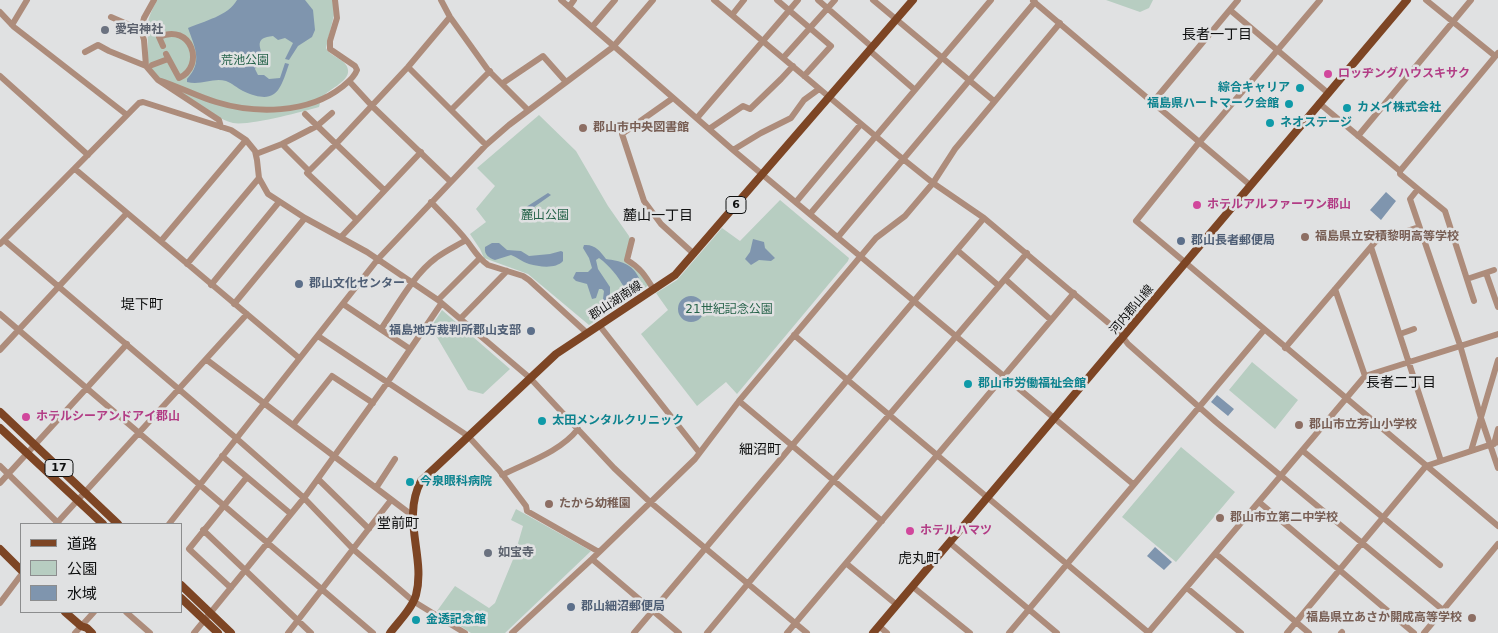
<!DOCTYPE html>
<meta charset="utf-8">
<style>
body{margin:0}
#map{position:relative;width:1498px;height:633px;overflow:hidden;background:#e0e1e2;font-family:"DejaVu Sans","Noto Sans JP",sans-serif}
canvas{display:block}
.legend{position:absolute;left:20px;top:523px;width:162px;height:90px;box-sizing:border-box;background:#e0e1e2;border:1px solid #8c8d8e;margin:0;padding:6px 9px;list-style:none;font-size:15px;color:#0f1010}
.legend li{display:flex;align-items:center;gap:10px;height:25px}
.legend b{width:25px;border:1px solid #8c8d8e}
</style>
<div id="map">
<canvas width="1498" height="633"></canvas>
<ul class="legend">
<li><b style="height:6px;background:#7d4524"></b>道路</li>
<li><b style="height:14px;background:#b7cdc1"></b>公園</li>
<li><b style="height:14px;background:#7f95ae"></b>水域</li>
</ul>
</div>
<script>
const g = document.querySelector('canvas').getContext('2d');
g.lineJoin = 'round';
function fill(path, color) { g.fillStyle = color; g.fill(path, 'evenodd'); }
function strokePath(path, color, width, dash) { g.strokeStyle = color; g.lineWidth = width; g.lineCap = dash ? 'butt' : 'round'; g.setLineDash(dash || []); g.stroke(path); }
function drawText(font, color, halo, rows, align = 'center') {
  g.font = font + ' "DejaVu Sans","Noto Sans JP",sans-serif'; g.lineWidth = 5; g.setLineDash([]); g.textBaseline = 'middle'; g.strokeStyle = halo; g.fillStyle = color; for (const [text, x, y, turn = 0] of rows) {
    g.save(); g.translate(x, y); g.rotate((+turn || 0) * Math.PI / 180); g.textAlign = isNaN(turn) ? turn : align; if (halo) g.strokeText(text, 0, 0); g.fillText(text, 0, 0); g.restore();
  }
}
const green = new Path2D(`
 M153 0H333L334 15 326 48C330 57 347 59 348 70 350 82 326 90 321 99 320 101 320 104 319 107 301 112 249 126 233 123 220 120 207 109 196 103 180 93 153 80 148 61 147 55 148 48 148 42 147 22 147 20 156 2Z
 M1106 0H1153L1149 8 1140 12Z
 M539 115 576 151 608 206 629 236 630 239 626 261 637 268 649 285 589 325 528 274 484 258 480 249 470 234 486 222 476 209 495 186 477 168Z
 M780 200 849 258 848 261 737 394 726 382 697 406 641 334 668 310 656 293 677 280 722 228 740 241Z
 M442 310 510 369 483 394 468 390 431 327Z
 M1252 362 1298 400 1275 429 1229 390Z
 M1181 447 1235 492 1176 562 1122 517Z
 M516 509 591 551 505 633H471L437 611 455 586 489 608 495 603 514 557 523 526 511 520Z`);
const water = new Path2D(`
 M237 0H305L313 10 315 30 312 37 298 46 289 60 285 59 293 43 285 38 278 40 273 36C254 38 260 46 263 58L257 64 255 69 258 75H264L269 79 280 78 285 63 289 64C280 91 276 106 243 91 237 88 232 83 226 81 213 77 201 86 187 82V79C203 62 195 48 188 28 204 21 228 16 237 0Z
 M1386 192 1396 201 1381 220 1370 210Z
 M548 193 551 195 527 212 526 213 523 209Z
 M753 239 764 242 765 248 775 258 771 261 759 260 751 265 745 259 750 252Z
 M492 243H499L507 250 521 251 529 256 550 254 561 251 563 252V261C556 269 540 267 529 264 522 262 517 257 511 255L495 260C489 258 484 255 485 247Z
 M584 245C595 244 600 251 606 259 620 261 632 263 639 278 639 292 623 299 611 303L604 301 603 299 604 291 602 289H599L596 298 592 299 587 284 576 281 573 278 576 272H588L592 268 589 258 583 248ZM599 258C610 266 618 276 625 289 622 294 616 298 610 295V287L598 269 596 260Z
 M678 309a13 13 0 1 1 26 0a13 13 0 1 1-26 0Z
 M1217 395 1234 409 1228 416 1211 402Z
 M1155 547 1172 562 1164 570 1147 556Z`);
const minor = new Path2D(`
 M154 0 144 18 141 30 144 40 146 66 158 80 219 120 221 127
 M441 0 450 17 488 70 528 110
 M561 0 733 150 1133 484
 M714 0 898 155 933 183 984 218 1118 331 1128 344 1216 422 1443 610
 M777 0 831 46 804 76
 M818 0 872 47
 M873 0 994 101
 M1320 0 1197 145 1136 221 1498 526
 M1426 0 1495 56
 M1033 1 1250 185
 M569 7 574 0
 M1230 10 1328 93
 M0 12 14 27 127 115
 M732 15 744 0
 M111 17 141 30
 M12 25 27 0
 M592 27 615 0
 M163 46 159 37C191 22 206 66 179 78L166 54
 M869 50 915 90
 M85 52 98 45 109 51 146 66
 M783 58 835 0
 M152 65 168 59
 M408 67 486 145
 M0 76 88 155
 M158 80C178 86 196 96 216 102 255 114 308 114 342 87 348 82 354 78 357 70L355 66 330 49V41L337 18 335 0
 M349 81 372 106 451 182
 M503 83 543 56 566 82
 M673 98 622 134 644 201 661 224 694 254
 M1153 102 1238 0
 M1319 103 1400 171V174L1418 189 1410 199 1460 345 1481 418 1498 468
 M451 110 490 71
 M305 114 336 144 307 173 357 220
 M697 118 798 0
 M709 129 743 106 750 109 781 79 793 66
 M1358 136 1471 0
 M282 144 309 171
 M733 150 761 133 791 118 804 100 819 89
 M256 154 282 144 317 126 332 113
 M75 169 299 358
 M1400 171 1498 53
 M1418 189 1445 211 1474 301
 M384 190 336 144 408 67 450 17
 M431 202C443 215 456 227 467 241 474 250 478 258 488 265L523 276 529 280 587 333
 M796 202 861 124
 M810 214 991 0
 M341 237 421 152
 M838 237 1035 2
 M4 240 236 438 304 498 353 549 413 601 465 633
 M632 240 627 260C641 268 646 277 654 290
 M161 241 246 140
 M0 244 139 103 143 102 231 130 246 140 255 151 257 160 259 178 268 194 305 218 367 252 438 300 530 378 614 468 650 502 807 633
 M1371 247 1441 461
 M957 250 999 286
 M187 264 259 178
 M1486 273 1498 307
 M1005 279 1051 320
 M1467 279 1494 270
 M211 285 279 202
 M1335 289 1365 376
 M438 300 480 258
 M234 304 305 218
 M343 304 410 349
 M0 314 373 633
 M460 319 507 271
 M599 325 699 452
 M381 329C397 306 414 274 436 258 445 251 456 246 466 240
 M1400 334 1414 329
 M794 335 1149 633
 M318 336 468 436 499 470 526 506 527 511 599 552
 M1285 348 1376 241 1419 227
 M0 350 127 213
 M207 360 413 516
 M739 401 882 521
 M293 425 332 376 373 403
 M1494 444 1498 429
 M1303 451 1440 565
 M1471 451 1498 360
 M222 456 291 514
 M0 466 59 524
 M502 475C528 462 560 452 578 429
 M318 479 369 529
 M0 483 127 344
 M376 488 395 459
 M1259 502 1414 633
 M56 524 247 314
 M169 524 378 259 486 145 509 125 613 47 653 0
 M203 530 311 633
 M950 543 1057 633
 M1216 554 1309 633
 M592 559 679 633
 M847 564 897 605
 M913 587 970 633
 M231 588 189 549 247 477
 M1187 588 1241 633
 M0 603 21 575
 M126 612 150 633
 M879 626 887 633
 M75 633 94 612
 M194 633 304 498 387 383 441 304
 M288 633 391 500
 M512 633 592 559 695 459 739 401 876 238 905 216 933 183 955 149 1060 23
 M634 633 984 218
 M707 633 833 481 1027 253
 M787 633 1074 293
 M1009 633 1264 330
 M1148 633 1365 376 1498 334
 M1287 633 1426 466 1498 442
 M1341 633 1342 632
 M1424 633 1498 544`);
const major = new Path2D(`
 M0 412 118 524
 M0 428 103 524
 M0 549 21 570
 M181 585 231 633
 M181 598 218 633
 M65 612 81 626 87 628 92 633
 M390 633C398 622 412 609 416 595 426 557 401 519 421 481L556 354 675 275 913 0
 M873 633 1407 0`);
const markers = [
 [105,30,5,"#6b7280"],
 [1328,74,5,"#d1479c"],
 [1300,88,5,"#0f9aa8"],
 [1289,104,5,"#0f9aa8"],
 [1347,108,5,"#0f9aa8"],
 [1270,123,5,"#0f9aa8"],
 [583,128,5,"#8d6e63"],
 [1197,205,5,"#d1479c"],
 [1305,237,5,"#8d6e63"],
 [1181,241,5,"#5c6f8a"],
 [299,284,5,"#5c6f8a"],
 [531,331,5,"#5c6f8a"],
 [968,384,5,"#0f9aa8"],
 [26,417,5,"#d1479c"],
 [542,421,5,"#0f9aa8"],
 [1299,425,5,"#8d6e63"],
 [410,482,5,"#0f9aa8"],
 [549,504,5,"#8d6e63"],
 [1220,518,5,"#8d6e63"],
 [910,531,5,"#d1479c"],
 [488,553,5,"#6b7280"],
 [571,607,5,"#5c6f8a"],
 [1472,618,5,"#8d6e63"],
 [416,620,5,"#0f9aa8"]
];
const shields = [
 [736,205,20],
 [59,468,28]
];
const shieldNames = [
 ["6",736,205],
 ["17",59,468]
];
const worshipNames = [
 ["愛宕神社",115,30],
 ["如宝寺",498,553]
];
const parkNames = [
 ["荒池公園",245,61],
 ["麓山公園",545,216],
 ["21世紀記念公園",729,310]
];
const hotelNames = [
 ["ロッヂングハウスキサク",1338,74],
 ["ホテルアルファーワン郡山",1207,205],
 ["ホテルシーアンドアイ郡山",36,417],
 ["ホテルハマツ",920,531]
];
const cultureNames = [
 ["綜合キャリア",1290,88,"right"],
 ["福島県ハートマーク会館",1279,104,"right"],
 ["カメイ株式会社",1357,108],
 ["ネオステージ",1280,123],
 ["郡山市労働福祉会館",978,384],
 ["太田メンタルクリニック",552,421],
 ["今泉眼科病院",420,482],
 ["金透記念館",426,620]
];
const educationNames = [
 ["郡山市中央図書館",593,128],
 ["福島県立安積黎明高等学校",1315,237],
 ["郡山市立芳山小学校",1309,425],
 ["たから幼稚園",559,504],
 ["郡山市立第二中学校",1230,518],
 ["福島県立あさか開成高等学校",1462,618,"right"]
];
const serviceNames = [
 ["郡山長者郵便局",1191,241],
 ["郡山文化センター",309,284],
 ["福島地方裁判所郡山支部",521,331,"right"],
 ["郡山細沼郵便局",581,607]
];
const streetNames = [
 ["郡山湖南線",616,301,-33],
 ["河内郡山線",1132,310,-50]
];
const neighbourhoodNames = [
 ["長者一丁目",1217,35],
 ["麓山一丁目",658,216],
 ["堤下町",142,305],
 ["長者二丁目",1401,383],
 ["細沼町",760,450],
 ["堂前町",398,524],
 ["虎丸町",919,559]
];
fill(green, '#b7cdc1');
fill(water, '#7f95ae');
strokePath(minor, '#ad8c7b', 6);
strokePath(major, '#7d4524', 8);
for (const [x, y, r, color] of markers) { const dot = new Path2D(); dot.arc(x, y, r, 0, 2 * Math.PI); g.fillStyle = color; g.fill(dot); strokePath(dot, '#e0e1e2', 2); }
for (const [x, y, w] of shields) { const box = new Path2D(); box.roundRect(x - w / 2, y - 8.5, w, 17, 4); g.fillStyle = '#e0e1e2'; g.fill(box); strokePath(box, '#0f1010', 1); }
drawText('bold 11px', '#0f1010', null, shieldNames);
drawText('bold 12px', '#5b616d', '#e0e1e2', worshipNames, 'left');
drawText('12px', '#26634a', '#e0e1e2', parkNames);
drawText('bold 12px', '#b23c85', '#e0e1e2', hotelNames, 'left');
drawText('bold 12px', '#0d838f', '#e0e1e2', cultureNames, 'left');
drawText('bold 12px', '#785e54', '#e0e1e2', educationNames, 'left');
drawText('bold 12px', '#4e5e75', '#e0e1e2', serviceNames, 'left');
drawText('12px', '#0f1010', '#e0e1e2', streetNames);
drawText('14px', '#0f1010', '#e0e1e2', neighbourhoodNames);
</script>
